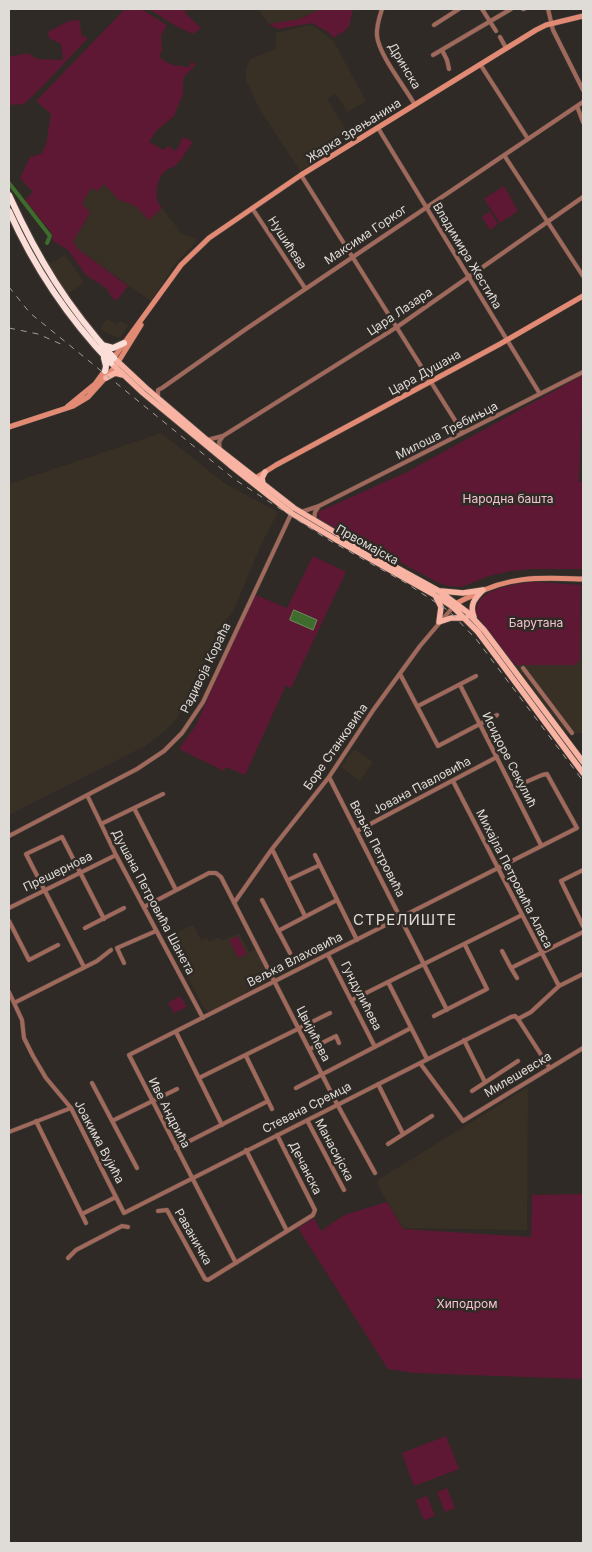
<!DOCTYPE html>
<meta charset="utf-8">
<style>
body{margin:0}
#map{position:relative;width:592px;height:1552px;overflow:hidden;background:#2f2a25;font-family:Inter,sans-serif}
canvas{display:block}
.frame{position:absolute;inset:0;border:10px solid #dfdcd8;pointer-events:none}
</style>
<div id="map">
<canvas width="592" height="1552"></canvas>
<div class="frame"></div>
</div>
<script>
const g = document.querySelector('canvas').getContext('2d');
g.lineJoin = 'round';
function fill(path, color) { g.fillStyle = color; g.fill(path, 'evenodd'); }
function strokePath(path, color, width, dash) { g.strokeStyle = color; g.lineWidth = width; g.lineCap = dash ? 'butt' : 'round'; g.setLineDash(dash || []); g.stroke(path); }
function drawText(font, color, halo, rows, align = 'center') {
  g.font = font + ' Inter,sans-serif'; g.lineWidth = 5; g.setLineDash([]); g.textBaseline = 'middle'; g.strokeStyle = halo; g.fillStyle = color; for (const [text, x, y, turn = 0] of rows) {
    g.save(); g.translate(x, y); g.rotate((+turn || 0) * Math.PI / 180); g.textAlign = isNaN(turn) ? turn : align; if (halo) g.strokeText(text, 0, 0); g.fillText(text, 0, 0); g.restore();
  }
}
const built = new Path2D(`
 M258 9H321L299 19 269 24Z
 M310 25 318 29 334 42 366 101 348 112 336 94 327 99 352 139 300 171 258 106 246 80V72L248 63 251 59 276 49V33Z
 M104 184 119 200 134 205 149 220 162 208 181 233 194 238 197 241 175 264 151 301 78 249 73 241 90 214 82 203 91 188Z
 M65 255 84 282 69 293 71 302 47 267 44 257 50 263H52Z
 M107 319 116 324 121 321 128 326 121 337H116L100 329Z
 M161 433 227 485 278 512 260 547 235 607 216 635 192 694 176 719 167 729 145 746 9 815V484Z
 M581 616H583V733H572L564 732 515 665H576L580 659Z
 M354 749 373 762 360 781 341 767Z
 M193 925 201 940 207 937 209 942 219 937 222 941 239 933 249 952 256 949 270 976 267 981 210 1012 205 1010 169 942 174 939 172 935Z
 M528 1087 527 1230 403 1228 377 1184 378 1180Z`);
const green = new Path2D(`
 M125 9H141L167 25 161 35 162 50 159 56C166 66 179 66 190 67L191 62 196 64 183 78V94L174 116 156 131 149 142 164 150 168 146 176 151 183 137 193 142C188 149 182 159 176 165 172 168 168 168 165 171 156 180 153 199 162 208L149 220 134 205 119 200 104 184 98 191 91 188 82 203 90 213 73 241 78 249 128 286 117 300 113 299 106 288 86 275 68 250 53 241 52 233 25 200 33 192 20 178 30 157 41 154 46 145 51 114 36 101Z
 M149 9H184L187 15 201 28 193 34 174 25Z
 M321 9H353L349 26 342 34 341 32 334 38 328 32 312 23 278 29 269 24 299 19Z
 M79 20 82 36 88 38 43 86 24 104 9 105V57L28 53 37 59 63 60 61 44 49 38 48 32 69 21Z
 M504 186 518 211 500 223 484 199Z
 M490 211 498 224 490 230 482 217Z
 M583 375 579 482H583V569H530L511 571 489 576 461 587 448 586 437 582 319 519 318 512 407 472Z
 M313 556 346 572 291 688 286 685 245 775 226 767 224 771 179 749 196 725 254 594 287 608Z
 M536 582 581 585 580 659 576 665H515L476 614V611C477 607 478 602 481 599 490 588 521 582 536 582Z
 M238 936 247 954 238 958 229 940Z
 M180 996 187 1007 174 1013 168 1003Z
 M583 1194V1379L414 1373 388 1369 298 1228 314 1218 321 1231 344 1215 387 1202 403 1229 531 1237 532 1195Z
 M446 1436 459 1469 414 1486 402 1453Z
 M447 1488 455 1508 445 1512 437 1492Z
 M427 1496 435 1516 424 1520 416 1500Z`);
const water = new Path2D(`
 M294 610 317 620 313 630 290 620Z`);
const canal = new Path2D(`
 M9 183 50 236 47 243`);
const street = new Path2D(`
 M382 9C379 18 376 27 377 36 379 55 405 87 415 105
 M482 9 496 31
 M523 9H524
 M548 9 553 30 583 90
 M434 25 459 9
 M500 37 506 48
 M442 50 447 60 449 69
 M433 55 511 9
 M480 64 528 139
 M577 106 583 122
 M378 128 540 394
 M504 155 583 276
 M301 175 463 433
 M252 208 305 288
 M158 397V390L162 388 246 329 583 102
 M207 440 223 436 397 327 583 197
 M220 450 219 442 223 436
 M301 512 319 506 583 372
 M314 520 315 512 319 506
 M523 668 572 733
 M400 674 438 746 497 715
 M460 685 541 845
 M418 706 476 676
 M329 777 447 1010
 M453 781 559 986
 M87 795 116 855 203 1018
 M134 808 176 890
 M101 824 163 794
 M357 831 497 757
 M9 836 137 769 164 751 182 733 203 702 292 512
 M272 849 305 916
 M315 855 357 940
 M583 870 561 881 583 926
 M288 880 320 865
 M262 900 290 953
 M234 903 272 849 329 777 374 709 420 646 453 607
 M144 907 209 873H216L221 877 337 1104 375 1173
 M9 908 116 855
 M9 921 29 960 58 945
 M85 928 124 908
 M278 931 337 900
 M502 951 511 968 583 932
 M328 955 375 1047
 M124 963 117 948 156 931
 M84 967 26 854 62 837 104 919
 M511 968 517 978
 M388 982 427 1059
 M9 992 22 1020 24 1038 33 1056 46 1078 71 1108 124 1213 511 1017 515 1016 518 1019 549 1067
 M352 1000 522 915
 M14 1003 97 961 111 950
 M434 1016 487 989 465 945
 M518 1019 531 1012 559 986 583 974
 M176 1032 222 1125
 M464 1040 485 1082
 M310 1049 336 1036 339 1043
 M246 1056 272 1109
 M420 1063 463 1121 583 1048
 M199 1078 330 1013
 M92 1083 137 1168
 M378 1084 403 1134
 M296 1088 411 1028
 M472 1091 518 1061
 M307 1120 344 1190
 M36 1121 86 1223
 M112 1121 177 1089
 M9 1132 71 1108
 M388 1144 432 1116
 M176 1148 268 1101
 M246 1150 287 1231
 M158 1211 167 1210 205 1279 208 1280 313 1215 315 1210 277 1135
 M82 1214 116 1197
 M68 1258 76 1250 122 1226 128 1227
 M236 1263 129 1055 577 828 547 774 542 775 512 788`);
const secondary = new Path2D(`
 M112 360 181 265 209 238 301 175 536 30 546 25 583 16
 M67 407 95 384 106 369
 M9 427 73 406 88 397 115 367 141 325
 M254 479 276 465 500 344 583 296
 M453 606C459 601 467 598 474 595 511 575 543 578 583 579`);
const primary = new Path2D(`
 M114 358 146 388 207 440 294 508 370 553 439 591 467 612 484 630 583 762
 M111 363 143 393 230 465 291 513 335 539 433 594 453 607 478 632 583 773
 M106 378 115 373 123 375
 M263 484 262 478 265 472
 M441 591 463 593 483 590
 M436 597 441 607 439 622 451 618H466
 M474 617C469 605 475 598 483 590`);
const highway = new Path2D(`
 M9 195C38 259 67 306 114 358
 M9 211C34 267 68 318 111 363
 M102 345 113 348 124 343
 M104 358 106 366 105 371`);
const rail = new Path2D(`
 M9 287 30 313 234 479 327 539 406 583 449 611 476 639 583 781
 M9 328 38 334 63 345`);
const streetNames = [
 ["Дринска",404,66,59],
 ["Жарка Зрењанина",354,131,-32],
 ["Максима Горког",366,235,-34],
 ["Нушићева",287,243,57],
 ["Владимира Жестића",467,256,59],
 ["Цара Лазара",400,312,-34],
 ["Цара Душана",425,373,-29],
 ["Милоша Требињца",447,431,-27],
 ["Првомајска",367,545,29],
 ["Радивоја Кораћа",206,668,-64],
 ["Боре Станковића",336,747,-55],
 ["Исидоре Секулић",509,760,63],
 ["Јована Павловића",422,786,-28],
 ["Вељка Петровића",377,849,63],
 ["Прешернова",58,872,-26],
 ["Михајла Петровића Аласа",514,879,63],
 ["Душана Петровића Шанета",153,902,62],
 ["Вељка Влаховића",295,960,-27],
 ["Гундулићева",361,996,63],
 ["Цвијићева",313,1034,63],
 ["Милешевска",518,1075,-31],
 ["Стевана Сремца",307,1108,-27],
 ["Иве Андрића",169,1113,63],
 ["Јоакима Вујића",99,1142,62],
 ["Манасијска",334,1150,62],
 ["Дечанска",305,1168,63],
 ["Раваничка",193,1237,60]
];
const parkNames = [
 ["Народна башта",508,499],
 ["Барутана",536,623],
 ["Хиподром",467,1304]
];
const quarterNames = [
 ["СТРЕЛИШТЕ",405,920]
];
fill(built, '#393025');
fill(green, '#5f1834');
fill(water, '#3d6c2c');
strokePath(water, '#6e8e60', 1);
strokePath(canal, '#3d6c2c', 4);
strokePath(street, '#4b4642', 5);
strokePath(secondary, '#4b4642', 6);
strokePath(primary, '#4b4642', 7);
strokePath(highway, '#4b4642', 8);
strokePath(street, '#a0695b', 4);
strokePath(secondary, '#e28a74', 5);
strokePath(primary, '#f8b3a2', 5.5);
strokePath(highway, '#fbded7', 6);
strokePath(rail, '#a29e9a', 1, [6, 6]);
drawText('12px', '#dfdcd8', '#2f2a25', streetNames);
drawText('12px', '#f2c4d0', '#2f2a25', parkNames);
g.letterSpacing = '1px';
drawText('15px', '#dfdcd8', '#2f2a25', quarterNames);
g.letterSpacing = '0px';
</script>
